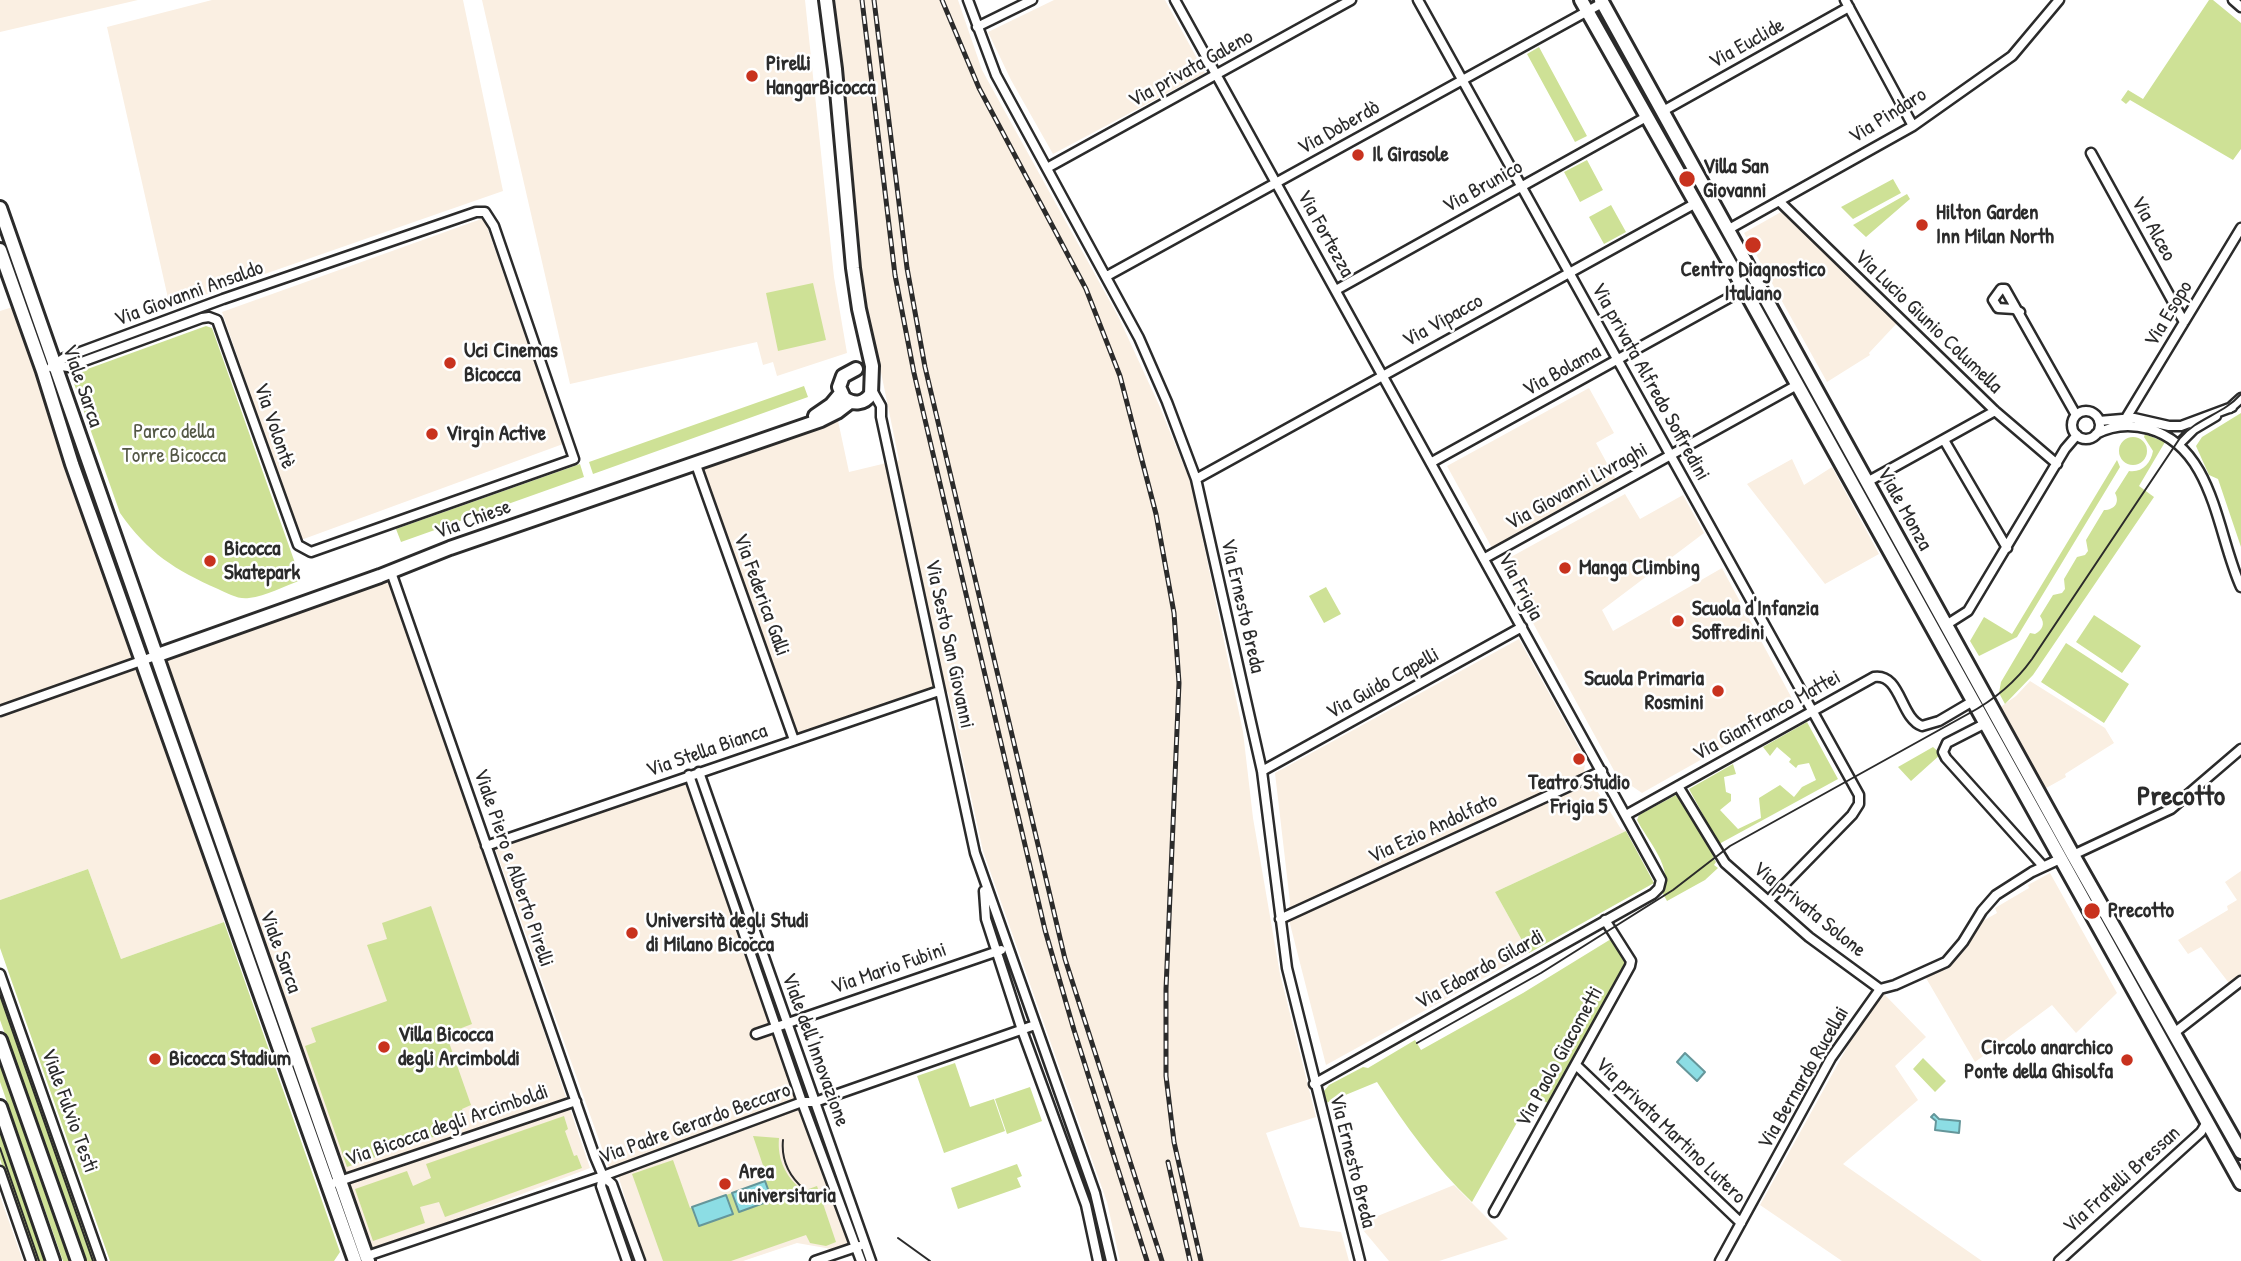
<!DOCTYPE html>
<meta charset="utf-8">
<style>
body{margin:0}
canvas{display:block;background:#fff}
</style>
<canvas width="2241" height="1261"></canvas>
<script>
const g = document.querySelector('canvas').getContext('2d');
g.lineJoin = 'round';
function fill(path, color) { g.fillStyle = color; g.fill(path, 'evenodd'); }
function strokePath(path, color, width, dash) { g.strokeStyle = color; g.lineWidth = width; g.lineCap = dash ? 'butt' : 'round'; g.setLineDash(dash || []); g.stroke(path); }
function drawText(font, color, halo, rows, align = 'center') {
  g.font = font + ' "Patrick Hand",sans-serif'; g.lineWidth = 5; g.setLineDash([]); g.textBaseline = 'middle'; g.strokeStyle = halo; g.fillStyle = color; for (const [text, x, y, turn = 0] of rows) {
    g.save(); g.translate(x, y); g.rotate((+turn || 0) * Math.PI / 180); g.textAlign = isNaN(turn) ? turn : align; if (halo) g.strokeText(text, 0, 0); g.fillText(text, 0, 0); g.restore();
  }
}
const built = new Path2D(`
 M0 0H138L0 32Z
 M212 0H463L503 191 170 307 107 27Z
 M482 0H805L834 277 847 353 777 376 773 362 763 365 757 342 570 384Z
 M835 0H958L982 70 1118 316 1159 405 1191 483 1243 732 1253 818 1280 974 1316 1117 1266 1133 1300 1227 1341 1232 1349 1261H1120L1107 1202 983 851 948 692 795 747 694 467 837 416 849 472 899 460 862 280Z
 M1054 0H1165L1205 73 1053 154 1011 80 988 32Z
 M1781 212 1898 322 1869 353 1870 355 1827 382 1744 233Z
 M484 218 563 444 301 540 222 312Z
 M16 306 139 660 0 710V311Z
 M1589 388 1614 433 1596 443 1616 480 1492 548 1447 466Z
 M1792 459 1804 485 1832 467 1879 554 1825 584 1747 484Z
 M1625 494 1640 519 1683 495 1704 533 1602 610 1613 631 1722 568 1796 706 1642 793 1617 776 1500 563Z
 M390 576 590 1168 367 1253 161 656Z
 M1519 639 1586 760 1584 770 1621 829 1626 831 1495 892 1529 953 1326 1065 1288 916 1290 902 1275 773Z
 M143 664 175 755 224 922 121 959 88 869 0 900V718Z
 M2030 681 2105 728 2114 743 2065 774 2066 777 2039 792 1995 711 2016 696Z
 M684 782 687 784 798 1101 609 1168 495 848Z
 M2241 871V981L2232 987 2201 947 2188 954 2178 940 2228 910 2227 906 2237 900 2225 882Z
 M2050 873 2117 993 2076 1033 2052 1005 1975 1062 1926 978 1946 969 1959 957 1968 946 1981 922 1997 913 1995 908 2029 888 2028 885Z
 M1884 994 1926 1037 1895 1066 1918 1100 1843 1164 1982 1261H1842L1760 1205 1861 1022Z
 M801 1106 848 1244 845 1247 837 1250 797 1243 743 1261H644L618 1175Z
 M1454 1185 1508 1239 1439 1261H1389L1358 1224Z
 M0 1196 23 1261H0Z`);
const green = new Path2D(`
 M2209 0H2213L2241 23V149L2233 160 2130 100 2126 104 2121 100 2128 90 2143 99Z
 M1539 47 1587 136 1575 142 1527 54Z
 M1587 160 1603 190 1580 202 1564 172Z
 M1893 179 1901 193 1853 219 1841 207Z
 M1907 194 1910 199 1866 237 1853 225Z
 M1611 205 1626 232 1604 244 1589 217Z
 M1730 245 1975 688 1972 690 1726 247Z
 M813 283 826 340 778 351 766 293Z
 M206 326 212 328 301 580C285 586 266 596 249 598 239 600 227 593 218 589 175 570 148 553 120 513L71 375Z
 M804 386 808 397 593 474 589 462Z
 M2241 413V547L2218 479 2209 475 2196 446 2202 437Z
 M2145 434 2165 442 2139 486 2154 497 2033 675 2005 704 1999 693 2001 682 2030 633 2035 634C2042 630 2046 624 2040 616L2053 595 2062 593 2065 589 2064 579 2077 557 2085 555 2088 551 2086 540 2104 510C2115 510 2120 502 2115 493L2129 471C2142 473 2151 463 2153 451L2144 437Z
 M2119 451a14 14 0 1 1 28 0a14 14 0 1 1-28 0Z
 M2117 460 2120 467 2017 637 1979 656 1970 641 1984 617 2012 634Z
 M580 464 584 477 401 542 396 529Z
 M1326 587 1341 614 1324 623 1309 596Z
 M2094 615 2141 646 2122 673 2076 642Z
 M2066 643 2129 684 2104 723 2041 682Z
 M1807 722 1838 779 1719 844 1689 789 1733 764 1736 774 1724 777 1726 792 1731 794V801L1720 810 1738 829 1761 818 1759 798 1780 785 1794 797 1802 787 1816 780 1809 763 1798 765 1796 768 1789 762 1791 759 1777 747 1770 756 1763 747Z
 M1933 747 1941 754 1911 781 1898 767Z
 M1676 795C1688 805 1708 830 1711 846 1713 853 1711 855 1716 862L1714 865 1718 868 1705 880 1667 901 1662 892C1675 869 1647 840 1637 820L1639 815Z
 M1626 831 1654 883 1529 953 1495 892Z
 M88 869 121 959 224 922 340 1252 334 1261H110L0 948V900Z
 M431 906 472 1024 446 1034 471 1105 462 1109 468 1125 347 1167 305 1046 316 1042 311 1028 387 1001 367 945 387 939 382 923Z
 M1611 939 1625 958V968L1548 1103 1532 1096 1472 1202C1435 1167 1405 1125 1377 1082L1326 1103 1324 1091 1329 1085 1363 1067 1368 1068 1415 1040 1421 1050 1523 993Z
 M0 987 96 1261H86L0 1020Z
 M1923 1058 1946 1081 1935 1092 1913 1069Z
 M955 1063 970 1107 994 1099 1005 1131 944 1153 917 1076Z
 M0 1065 69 1261H63L0 1082Z
 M1030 1087 1042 1121 1007 1134 995 1099Z
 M564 1116 568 1129 565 1131 574 1156 577 1155 582 1168 445 1217 439 1202 420 1207 425 1223 373 1241 355 1189 407 1171 413 1186 431 1178 426 1164Z
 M0 1123 48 1261H36L0 1159Z
 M753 1136 779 1138C777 1160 786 1177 803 1191L817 1186 836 1242 826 1246 810 1243 806 1235 731 1261H663L632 1174 673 1160 690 1208 768 1180Z
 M1017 1164 1022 1176 1017 1178 1021 1187 958 1209 951 1188Z`);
const water = new Path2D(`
 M1685 1053 1705 1072 1697 1081 1677 1062Z
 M1934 1114 1939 1119 1960 1121 1959 1133 1935 1130 1936 1121 1931 1117Z
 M765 1181 772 1200 739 1212 732 1193Z
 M726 1195 733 1214 699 1226 692 1207Z`);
const street = new Path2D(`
 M968 0 996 75 1139 338 1167 402 1196 479 1262 771 1287 968 1360 1261
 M1175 0 1661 880 1659 888 1653 894 1314 1084
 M1418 0 1859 795V804L1852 815 1769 900
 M1845 0 1913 126
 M2233 0 2241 7
 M977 27 1032 0
 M1663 111 1849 7
 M2091 153 2184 322
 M1047 168 1351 0
 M1779 201 1995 411 2057 464
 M1729 229 1913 126 2012 56 2059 0
 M1107 276 1604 2
 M1336 290 1648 116
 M2020 312 2014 309 1998 308 1993 300 2001 289H2005L2076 415
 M51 367 64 358 223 299 476 212H485L494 226 574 459 311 552 298 545 217 320 209 317 202 318 68 367 54 365
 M872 390 881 406V417L975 853 1095 1193 1111 1261
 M2230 408 2241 398
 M2072 425a14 14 0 1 1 28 0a14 14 0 1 1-28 0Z
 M2099 421 2134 418 2169 426H2181L2232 407
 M2125 426 2126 418 2241 228
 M2096 434C2113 425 2131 424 2149 429 2214 447 2217 535 2241 587
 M1944 440 2007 548
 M2179 444 2194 429 2216 416
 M695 462 794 740
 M1432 462 1745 289
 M1196 479 1696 203
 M1867 482 1995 411
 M1485 558 1797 385
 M391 572 595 1157 603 1176 612 1184 640 1261
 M1946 625 1968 611 2065 449 2077 435
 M0 711 158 655
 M1986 723 1947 743 1943 752 1946 758 2043 866
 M1262 771 1522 627
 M699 772 871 1261
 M689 775 802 1102 861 1261
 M1678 786 1725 863 1809 937 1880 989
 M1626 815 1874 677C1901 673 1900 718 1922 726L1939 721 1973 701
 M486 846 939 691
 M2073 855 2171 809 2241 749
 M984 891 986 919 1022 1030 1086 1205 1098 1261
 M1280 919 1602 771
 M0 974 101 1261
 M2174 1033 2241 981
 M756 1034 1001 950
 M1576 1065 1741 1223
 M0 1171 31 1261
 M603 1176 601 1186 627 1261
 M328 1185 576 1101
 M1494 1212 1630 966 1631 961 1605 920
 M367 1256 603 1176 802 1102H815L1035 1025
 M815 1261 859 1246
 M1720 1261 1831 1058 1880 989 1895 985 1946 962 1963 942 1982 911 1996 895 2032 872 2060 859
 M2059 1261 2201 1132 2207 1122`);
const secondary = new Path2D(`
 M826 0 835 69 853 268 859 309 872 366 871 394C864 404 854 405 844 398L839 387 843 376 856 369
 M0 208 368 1261
 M0 250 43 371 72 464 355 1261
 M815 416 831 405 841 393
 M158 655 380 576 450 548 821 420 837 412 850 402`);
const primary = new Path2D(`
 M1581 0 1733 269 2241 1183
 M1601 0 2073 855 2241 1152
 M0 1040 78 1261
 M0 1107 53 1261`);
const tram = new Path2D(`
 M0 995 93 1261
 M1417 1043 1541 973 1673 890 1730 846 1968 714C1994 700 2015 683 2032 659L2180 438C2197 418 2224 414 2241 394
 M783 1140C781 1160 789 1176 804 1189
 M0 1148 39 1261
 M898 1238 930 1261`);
const rail = new Path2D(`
 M862 0 895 275 914 373 1045 930 1074 1030 1147 1261
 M874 0 907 268 925 367 1065 959 1162 1261
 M942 0 979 88 1086 289 1120 376 1156 514 1174 613 1179 683 1166 989V1076L1174 1142 1201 1261
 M1168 1162 1190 1261`);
const markers = [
 [752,76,7,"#c8321e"],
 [1358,155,7,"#c8321e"],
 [1687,179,9,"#c8321e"],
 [1922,225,7,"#c8321e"],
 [1753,245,9,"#c8321e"],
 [450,363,7,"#c8321e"],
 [432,434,7,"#c8321e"],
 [210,561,7,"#c8321e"],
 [1565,568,7,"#c8321e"],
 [1678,621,7,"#c8321e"],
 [1718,691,7,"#c8321e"],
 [1579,759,7,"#c8321e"],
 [2092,911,9,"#c8321e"],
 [632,933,7,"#c8321e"],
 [384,1047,7,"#c8321e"],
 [155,1059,7,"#c8321e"],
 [2127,1060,7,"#c8321e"],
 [725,1184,7,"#c8321e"]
];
const streetNames = [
 ["Via Euclide",1747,44,-29],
 ["Via privata Galeno",1191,69,-29],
 ["Via Pindaro",1888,116,-32],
 ["Via Doberdò",1339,128,-29],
 ["Via Brunico",1483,187,-29],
 ["Via Alceo",2153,229,61],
 ["Via Fortezza",1325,234,61],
 ["Via Giovanni Ansaldo",189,294,-20],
 ["Via Esopo",2169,314,-59],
 ["Via Vipacco",1443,321,-29],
 ["Via Lucio Giunio Columella",1928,322,44],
 ["Via Bolama",1562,371,-29],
 ["Via privata Alfredo Soffredini",1650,382,61],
 ["Viale Sarca",82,386,71],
 ["Via Volontè",274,426,71],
 ["Via Giovanni Livraghi",1577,487,-29],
 ["Viale Monza",1904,509,61],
 ["Via Chiese",473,520,-20],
 ["Via Frigia",1520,587,62],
 ["Via Federica Galli",761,595,70],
 ["Via Ernesto Breda",1242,606,77],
 ["Via Sesto San Giovanni",949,644,78],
 ["Via Guido Capelli",1383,684,-29],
 ["Via Gianfranco Mattei",1767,716,-29],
 ["Via Stella Bianca",707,751,-19],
 ["Via Ezio Andolfato",1433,829,-25],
 ["Viale Piero e Alberto Pirelli",513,868,71],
 ["Via privata Solone",1809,910,39],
 ["Viale Sarca",280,952,70],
 ["Via Mario Fubini",889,969,-19],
 ["Via Edoardo Gilardi",1480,970,-29],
 ["Viale dell'Innovazione",815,1050,70],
 ["Via Paolo Giacometti",1560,1057,-61],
 ["Via Bernardo Rucellai",1804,1078,-60],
 ["Viale Fulvio Testi",69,1111,70],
 ["Via Padre Gerardo Beccaro",695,1124,-20],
 ["Via Bicocca degli Arcimboldi",447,1126,-19],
 ["Via privata Martino Lutero",1670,1131,44],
 ["Via Ernesto Breda",1352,1161,76],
 ["Via Fratelli Bressan",2122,1180,-42]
];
const poiNames = [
 ["Pirelli",766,64],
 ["HangarBicocca",766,88],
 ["Il Girasole",1372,155],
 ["Villa San",1703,167],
 ["Giovanni",1703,191],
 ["Hilton Garden",1936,213],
 ["Inn Milan North",1936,237],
 ["Centro Diagnostico",1753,270,"center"],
 ["Italiano",1753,294,"center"],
 ["Uci Cinemas",464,351],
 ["Bicocca",464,375],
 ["Virgin Active",446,434],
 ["Bicocca",224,549],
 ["Skatepark",224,573],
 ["Manga Climbing",1579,568],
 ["Scuola d'Infanzia",1692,609],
 ["Soffredini",1692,633],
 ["Scuola Primaria",1704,679,"right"],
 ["Rosmini",1704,703,"right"],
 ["Teatro Studio",1579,783,"center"],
 ["Frigia 5",1579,807,"center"],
 ["Precotto",2108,911],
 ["Università degli Studi",646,921],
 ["di Milano Bicocca",646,945],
 ["Villa Bicocca",398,1035],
 ["degli Arcimboldi",398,1059],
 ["Circolo anarchico",2113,1048,"right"],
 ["Ponte della Ghisolfa",2113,1072,"right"],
 ["Bicocca Stadium",169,1059],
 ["Area",739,1172],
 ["universitaria",739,1196]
];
const parkNames = [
 ["Parco della",174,432],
 ["Torre Bicocca",174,456]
];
const districtNames = [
 ["Precotto",2181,798]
];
fill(built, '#faefe2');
fill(green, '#cee196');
fill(water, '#8cdde4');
strokePath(water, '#65969a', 2);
strokePath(street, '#2b2b2b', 13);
strokePath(secondary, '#2b2b2b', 18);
strokePath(primary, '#2b2b2b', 18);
strokePath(street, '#fff', 8);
strokePath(secondary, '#fff', 12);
strokePath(primary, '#fff', 12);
strokePath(tram, '#2b2b2b', 2);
strokePath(rail, '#2b2b2b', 5);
strokePath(rail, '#fff', 2.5, [8]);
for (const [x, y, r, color] of markers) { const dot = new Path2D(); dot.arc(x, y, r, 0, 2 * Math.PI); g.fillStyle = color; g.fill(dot); strokePath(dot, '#fff', 2.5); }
drawText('21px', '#2b2b2b', '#fff', streetNames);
drawText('bold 21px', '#2b2b2b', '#fff', poiNames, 'left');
drawText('21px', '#545846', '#fff', parkNames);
drawText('bold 28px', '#2b2b2b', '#fff', districtNames);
</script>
